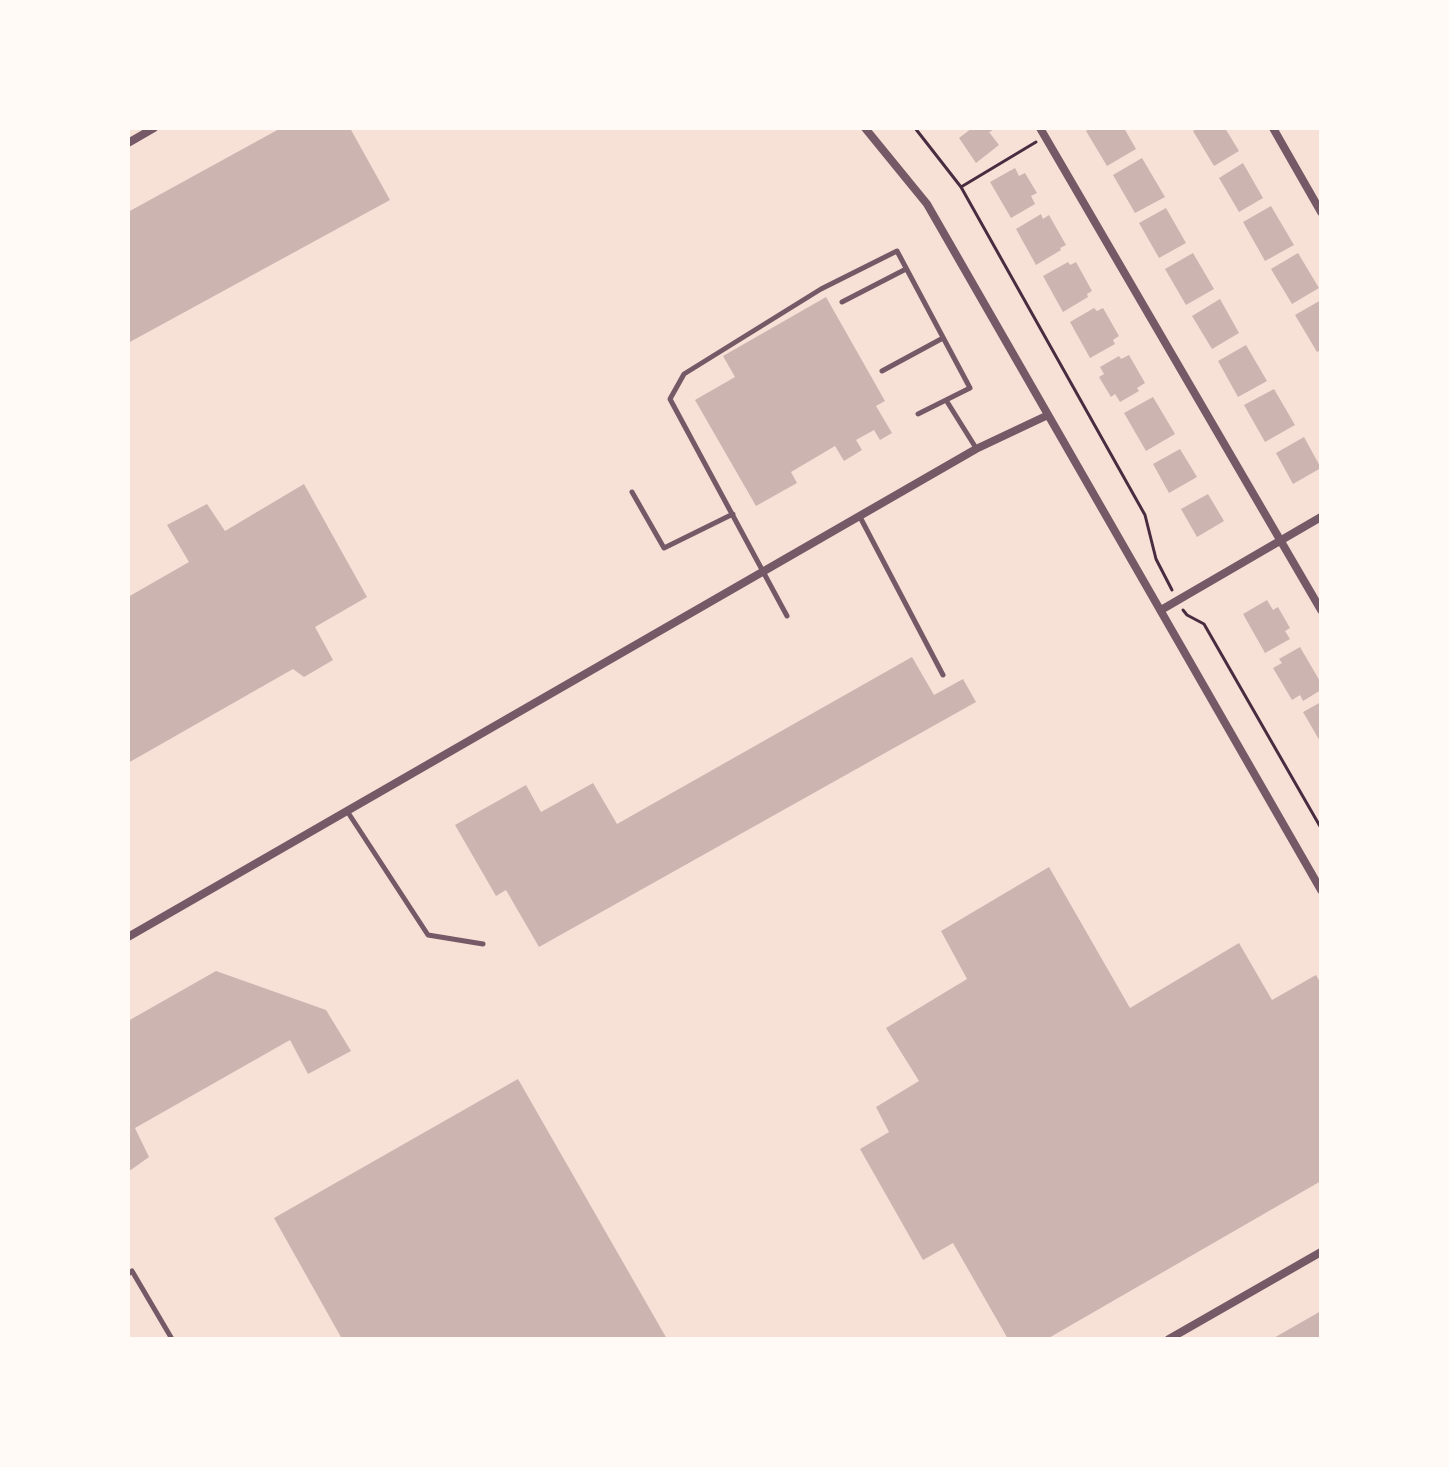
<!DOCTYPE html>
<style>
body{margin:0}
#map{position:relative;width:1449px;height:1467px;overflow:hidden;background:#f7e1d7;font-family:Georgia,serif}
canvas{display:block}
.frame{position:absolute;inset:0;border:130px solid #fffaf5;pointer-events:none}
</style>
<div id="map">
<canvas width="1449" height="1467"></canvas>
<div class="frame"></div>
</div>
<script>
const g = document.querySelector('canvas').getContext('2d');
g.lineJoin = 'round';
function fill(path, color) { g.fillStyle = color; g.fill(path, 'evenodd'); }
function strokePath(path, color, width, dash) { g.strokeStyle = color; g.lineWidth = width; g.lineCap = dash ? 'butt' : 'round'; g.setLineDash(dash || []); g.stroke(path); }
const building = new Path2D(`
 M281 128H350L390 200 128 343V212Z
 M972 128H990L992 131 989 132 999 145 976 163 959 138Z
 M1091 128H1124L1136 149 1107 166 1086 131Z
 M1198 128H1225L1239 151 1214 166 1193 131Z
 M1142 158 1165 197 1135 213 1113 175Z
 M1243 163 1263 198 1239 212 1219 178Z
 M1015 168 1019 176 1025 173 1037 193 1031 196 1035 204 1011 218 990 182Z
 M1271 206 1294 245 1265 261 1243 222Z
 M1166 208 1186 243 1159 258 1139 223Z
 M1041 214 1043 219 1049 215 1066 245 1060 248 1061 250 1036 265 1016 229Z
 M1193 253 1214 289 1186 305 1165 269Z
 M1298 253 1319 288 1292 304 1271 269Z
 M1068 262 1070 265 1076 262 1092 291 1087 294 1088 297 1063 312 1043 276Z
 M826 297 885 401 876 406 892 433 880 440 874 430 856 440 862 450 844 461 835 446 791 472 797 483 756 506 695 400 735 377 723 356Z
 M1220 299 1239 333 1212 349 1192 316Z
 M1321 300V350L1317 352 1295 315Z
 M1094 308 1097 311 1103 308 1119 336 1113 340 1115 344 1090 358 1070 322Z
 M1246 345 1267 381 1238 397 1218 361Z
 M1129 355 1145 383 1137 388 1139 391 1120 402 1115 394 1111 397 1099 377 1104 374 1100 367 1119 356 1121 359Z
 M1274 389 1295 425 1265 442 1244 405Z
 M1153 397 1175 434 1146 451 1124 413Z
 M1304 437 1321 468 1293 484 1276 453Z
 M1180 449 1197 477 1169 493 1153 464Z
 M304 484 367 597 315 627 333 660 304 677 293 669 128 763V597L189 562 167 525 207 504 225 531Z
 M1208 494 1224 521 1197 537 1181 509Z
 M1267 600 1273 610 1278 607 1290 628 1285 631 1290 639 1265 653 1243 614Z
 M1300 647 1321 683V690L1303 701 1300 695 1292 700 1273 668 1282 663 1279 659Z
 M912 657 934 695 963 679 976 702 539 947 506 890 496 896 455 825 526 785 541 812 593 783 617 824Z
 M1321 702V743L1303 712Z
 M1049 867 1130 1008 1239 943 1272 1000 1316 975 1321 984V1181L1047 1339H1008L953 1243 923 1260 860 1149 889 1132 876 1107 919 1081 886 1028 967 979 941 931Z
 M216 971 326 1010 351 1051 308 1074 290 1040 135 1128 149 1157 128 1172V1021Z
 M518 1079 667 1339H342L274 1218Z
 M1321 1311V1339H1272Z`);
const path = new Path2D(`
 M915 128 961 187 1145 515 1156 559 1172 590
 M961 187 1036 142
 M1183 610 1187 615 1204 624 1321 828`);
const service = new Path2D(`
 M842 302 906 269
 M882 371 943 338
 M946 400 976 448
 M632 492 664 548 733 514
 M860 517 943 675
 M787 616 670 399 684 374 821 289 897 251 970 388 918 414
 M347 811 428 935 483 944
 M128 1274 132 1271 172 1339`);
const minor = new Path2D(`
 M865 128 927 204 1321 890
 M1040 128 1321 610
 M1273 128 1321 212
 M128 143 154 128
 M1161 610 1321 517
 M128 937 976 449 1048 415
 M1169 1339 1321 1252`);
fill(building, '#ccb4b1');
strokePath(path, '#4a2c40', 3);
strokePath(service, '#755966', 5);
strokePath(minor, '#755966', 8);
</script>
